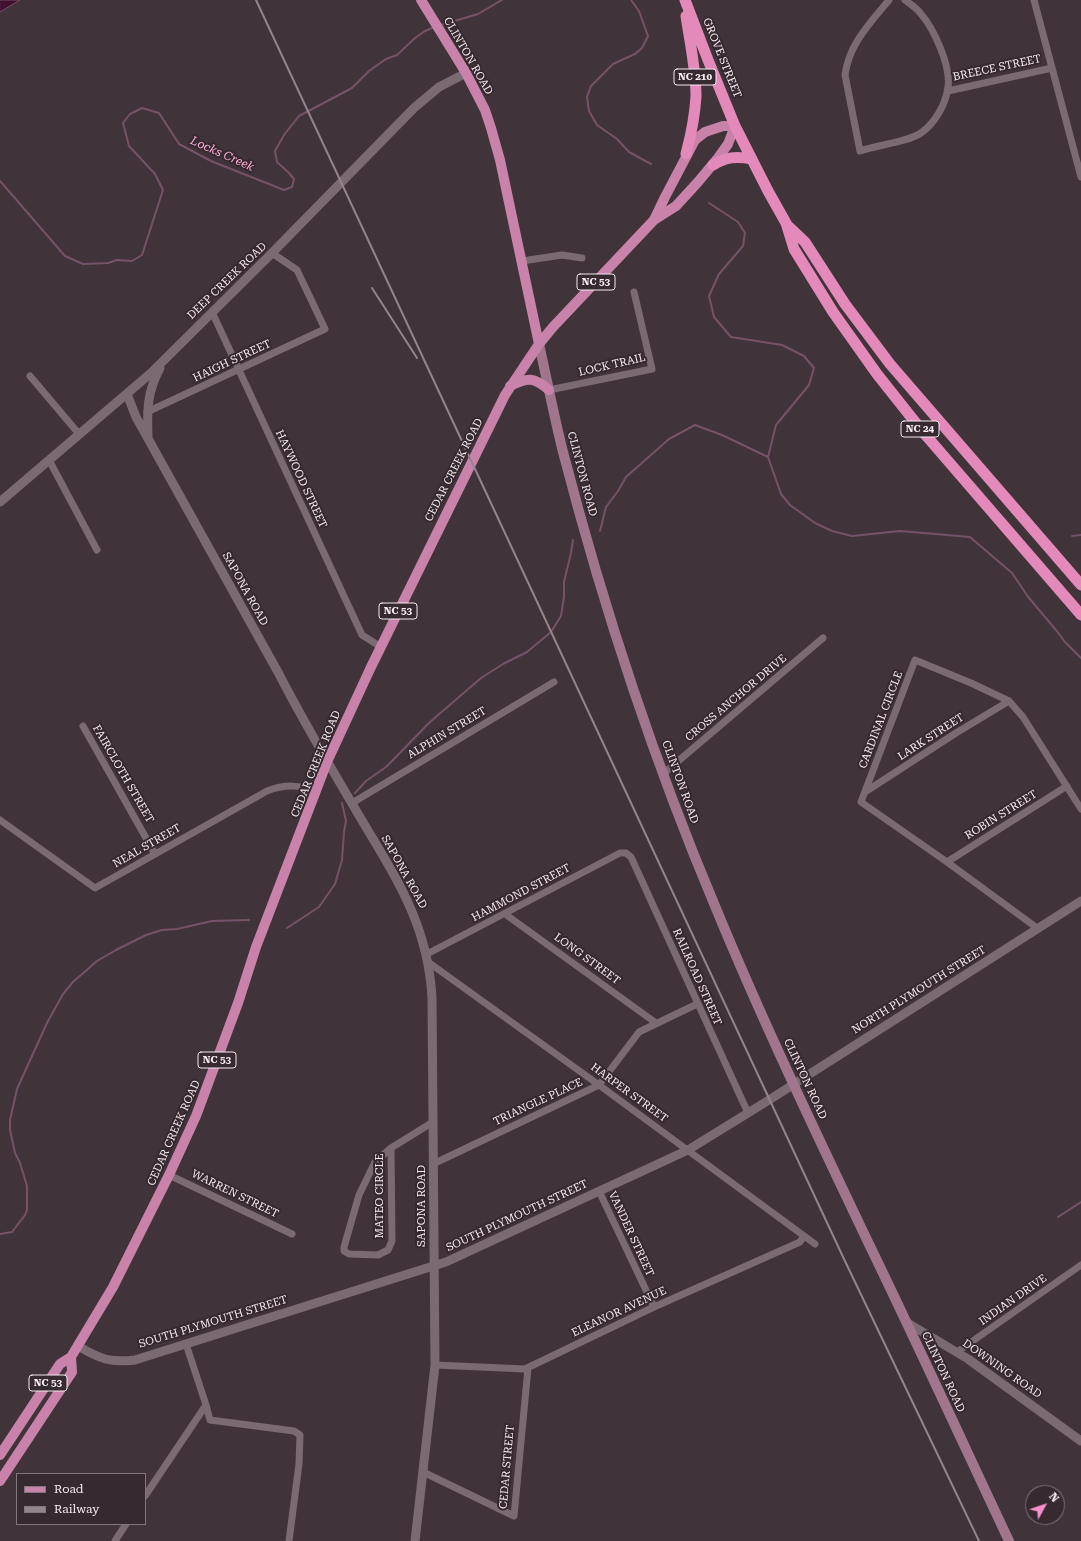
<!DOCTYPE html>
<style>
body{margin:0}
#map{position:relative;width:1081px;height:1541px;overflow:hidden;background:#41333a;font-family:"Roboto Serif",serif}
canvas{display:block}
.legend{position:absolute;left:16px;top:1473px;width:130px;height:52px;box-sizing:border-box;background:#362930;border:1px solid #82777d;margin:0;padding:5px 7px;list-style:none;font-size:12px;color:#f5ebf0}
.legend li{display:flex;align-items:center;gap:8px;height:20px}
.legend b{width:20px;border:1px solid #82777d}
.north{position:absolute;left:1025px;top:1485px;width:40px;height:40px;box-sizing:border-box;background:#362930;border:1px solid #82777d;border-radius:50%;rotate:50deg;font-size:11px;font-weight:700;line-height:16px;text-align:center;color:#f5ebf0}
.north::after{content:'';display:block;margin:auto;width:14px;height:18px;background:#f98fca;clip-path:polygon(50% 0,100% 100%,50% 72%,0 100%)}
</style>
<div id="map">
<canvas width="1081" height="1541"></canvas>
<ul class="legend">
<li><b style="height:5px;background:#c982a9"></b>Road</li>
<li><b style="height:5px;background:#92868c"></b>Railway</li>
</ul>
<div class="north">N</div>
</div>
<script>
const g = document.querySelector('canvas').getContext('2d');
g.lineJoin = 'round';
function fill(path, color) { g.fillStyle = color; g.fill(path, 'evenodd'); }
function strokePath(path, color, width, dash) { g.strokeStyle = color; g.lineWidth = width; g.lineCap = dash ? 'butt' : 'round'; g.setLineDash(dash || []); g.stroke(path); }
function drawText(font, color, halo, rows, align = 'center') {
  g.font = font + ' "Roboto Serif",serif'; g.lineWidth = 4; g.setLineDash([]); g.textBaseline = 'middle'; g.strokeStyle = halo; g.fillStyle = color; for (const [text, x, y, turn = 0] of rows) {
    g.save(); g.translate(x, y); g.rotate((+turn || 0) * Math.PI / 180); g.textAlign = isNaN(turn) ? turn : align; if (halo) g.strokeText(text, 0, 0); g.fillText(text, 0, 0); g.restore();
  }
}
const water = new Path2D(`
 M0 0H20L0 12Z`);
const stream = new Path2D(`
 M631 0 639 11 648 36 642 48 635 54 613 64 591 86 587 97 589 111 597 125 617 139 629 152 651 164
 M441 25 478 14 502 0
 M0 181 65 256 83 264 108 263 117 260 132 261 142 255 163 190 155 174 129 146 123 123 130 114 142 108 159 113 179 144 211 161 284 190 292 187 294 179 289 173 277 162 275 151 284 135 299 116 352 88 369 71 386 59 397 55 415 38 425 31 435 27
 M709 203 738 222 745 233 743 246 719 274 709 296 714 317 731 337 782 345 804 356 814 368 809 385 776 425 768 457 781 494 790 505 815 523 832 531 852 536 900 531 970 537 1012 573 1029 598 1056 630 1065 642 1081 658
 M600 531 606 507 618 491 626 477 669 439 695 425 722 435 768 457
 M1072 536 1081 535
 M355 793 366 781 386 767 430 722 481 678 503 664 527 652 551 632 561 616 564 597V582L571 553 573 540
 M287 928 319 907 335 884 342 860 344 832 346 821 342 803
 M1058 1217 1081 1202
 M0 1234 12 1232 25 1215 27 1210V1186L20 1163 15 1153 10 1130V1120L17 1089 47 1023 63 994 73 982 97 961 116 950 146 935 162 930 177 929 212 921 249 920`);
const minor = new Path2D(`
 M889 0C870 23 849 44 845 75L860 151C877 145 908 142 921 133 935 123 946 104 948 87 951 66 934 29 921 14 917 8 910 4 905 0
 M1034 0 1081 177
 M948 91 1052 68
 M522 261 562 255 582 258
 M212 312 362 635 381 647
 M30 376 79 434
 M549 390 652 369 634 292
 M147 412 325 329 297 270 272 253
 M49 460 97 550
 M83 726 155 854
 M663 774 823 638
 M865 792 956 733 1009 701
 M352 803 554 682
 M0 820 95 888 267 791C285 784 300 785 317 791
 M947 862 1067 786
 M505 914 656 1023
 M1037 928 947 862 861 802 915 660 971 683 1009 701 1023 717 1081 809
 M427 954 620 853H626L631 857 748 1113
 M428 962 599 1085 815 1244
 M391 1148 392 1241 388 1250 378 1255 349 1254 344 1251V1247L359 1195 375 1162 391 1148 433 1122
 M433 1164 599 1085 639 1032 697 1004
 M169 1175 292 1234
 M599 1191 654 1307
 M957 1352 1081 1265
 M435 1365 525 1369 654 1307 800 1242 804 1236
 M206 1405 210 1420 294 1431 300 1435 299 1464 289 1541
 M423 1472 514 1516 528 1368
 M145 1496 206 1405 186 1344
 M115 1541 126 1524`);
const tertiary = new Path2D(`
 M127 394 136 417 279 674C303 721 330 766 357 812 394 875 428 922 432 998L435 1365 415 1541
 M148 437C147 410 147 392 160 368
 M0 502 151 373 272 253 414 108 439 87 466 73
 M906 1322 968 1359 1081 1441
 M78 1346C100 1359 110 1363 135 1360L446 1262 688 1150 769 1100 1081 901`);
const secondary = new Path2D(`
 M539 344C547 380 554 416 563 452 603 606 653 759 715 906 762 1020 815 1131 868 1242 916 1341 962 1441 1009 1541`);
const primary = new Path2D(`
 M421 0 466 73 485 110 491 128 500 160 539 344
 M510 386C528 377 534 377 549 390
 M0 1455 60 1364 71 1357 113 1287 169 1175 196 1116 238 1003 256 947 327 762 371 667 505 395 539 344 553 327 654 220 676 206 698 182 718 158 728 144 735 126H723L705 132 695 140 665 197 654 220
 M0 1481 72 1372 71 1357`);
const trunk = new Path2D(`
 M685 0 708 60 735 126 768 191 786 223 794 249 833 312 877 374 923 432 1081 615
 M686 16C690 43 696 70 696 96 695 116 691 135 686 154
 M713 165C726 157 736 156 752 159
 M787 225 805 242 845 304 890 364 1081 585`);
const rail = new Path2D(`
 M256 0 844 1259 979 1541
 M372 288 417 358`);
const shields = [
 [695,77,42],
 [596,282,38],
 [920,429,38],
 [398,611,38],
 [217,1060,38],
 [48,1383,38]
];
const shieldNames = [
 ["NC 210",695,77],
 ["NC 53",596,282],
 ["NC 24",920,429],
 ["NC 53",398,611],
 ["NC 53",217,1060],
 ["NC 53",48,1383]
];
const streetNames = [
 ["CLINTON ROAD",468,56,60],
 ["GROVE STREET",722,58,68],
 ["BREECE STREET",997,68,-12],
 ["DEEP CREEK ROAD",227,281,-44],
 ["HAIGH STREET",232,361,-25],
 ["LOCK TRAIL",612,365,-13],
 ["CEDAR CREEK ROAD",454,470,-63],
 ["CLINTON ROAD",582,474,75],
 ["HAYWOOD STREET",301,479,65],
 ["SAPONA ROAD",245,589,61],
 ["CROSS ANCHOR DRIVE",736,698,-40],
 ["CARDINAL CIRCLE",881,720,-69],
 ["ALPHIN STREET",447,733,-31],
 ["LARK STREET",931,737,-33],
 ["CEDAR CREEK ROAD",316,764,-68],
 ["FAIRCLOTH STREET",123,774,60],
 ["CLINTON ROAD",680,782,70],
 ["ROBIN STREET",1001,815,-32],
 ["NEAL STREET",147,846,-30],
 ["SAPONA ROAD",404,872,61],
 ["HAMMOND STREET",521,893,-28],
 ["LONG STREET",587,959,36],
 ["RAILROAD STREET",697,977,66],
 ["NORTH PLYMOUTH STREET",919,990,-32],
 ["CLINTON ROAD",805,1079,65],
 ["HARPER STREET",629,1093,36],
 ["TRIANGLE PLACE",538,1102,-25],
 ["CEDAR CREEK ROAD",174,1133,-66],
 ["WARREN STREET",235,1194,26],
 ["MATEO CIRCLE",380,1196,-90],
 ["SAPONA ROAD",422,1206,-90],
 ["SOUTH PLYMOUTH STREET",517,1216,-25],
 ["VANDER STREET",631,1234,65],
 ["INDIAN DRIVE",1013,1300,-35],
 ["ELEANOR AVENUE",619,1312,-25],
 ["SOUTH PLYMOUTH STREET",213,1322,-17],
 ["DOWNING ROAD",1002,1369,35],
 ["CLINTON ROAD",943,1372,65],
 ["CEDAR STREET",507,1467,-85]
];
const waterNames = [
 ["Locks Creek",222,154,24]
];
fill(water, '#3f112d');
strokePath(water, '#765268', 1);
strokePath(stream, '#765268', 2);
strokePath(minor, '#7a6b72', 7);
strokePath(tertiary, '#7a6b72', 9);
strokePath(secondary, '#a1768d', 10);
strokePath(primary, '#c982a9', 10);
strokePath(trunk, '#e38abb', 11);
strokePath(rail, '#92868c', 2);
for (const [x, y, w] of shields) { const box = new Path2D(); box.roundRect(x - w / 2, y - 8, w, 16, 3); g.fillStyle = '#362930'; g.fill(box); strokePath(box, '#f5ebf0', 1); }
drawText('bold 10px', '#f5ebf0', null, shieldNames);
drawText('11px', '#f5ebf0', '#362930', streetNames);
drawText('italic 12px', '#ffadd8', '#362930', waterNames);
</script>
